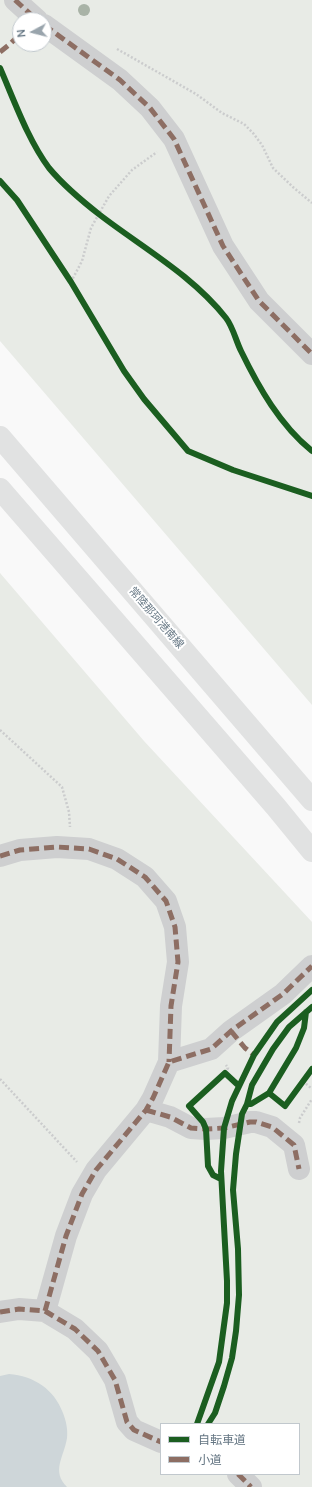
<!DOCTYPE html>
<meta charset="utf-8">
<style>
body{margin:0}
#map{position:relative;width:312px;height:1487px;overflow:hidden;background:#f9f9f9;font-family:Manrope,"Noto Sans JP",sans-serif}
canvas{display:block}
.legend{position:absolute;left:160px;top:1423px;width:140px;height:52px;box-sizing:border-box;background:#fff;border:1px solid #c1c8cd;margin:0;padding:5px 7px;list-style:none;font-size:12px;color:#657683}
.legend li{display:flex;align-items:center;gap:8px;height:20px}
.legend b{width:20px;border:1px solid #c1c8cd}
.north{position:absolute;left:12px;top:12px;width:40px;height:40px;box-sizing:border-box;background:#fff;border:1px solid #c1c8cd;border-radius:50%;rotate:263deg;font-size:11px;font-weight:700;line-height:16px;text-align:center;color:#657683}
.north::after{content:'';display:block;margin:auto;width:14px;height:18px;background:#99a4ac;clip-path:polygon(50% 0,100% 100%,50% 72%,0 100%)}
</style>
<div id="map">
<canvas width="312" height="1487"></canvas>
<ul class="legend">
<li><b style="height:5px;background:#1b5e20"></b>自転車道</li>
<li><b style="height:5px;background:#8d6e63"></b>小道</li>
</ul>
<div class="north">N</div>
</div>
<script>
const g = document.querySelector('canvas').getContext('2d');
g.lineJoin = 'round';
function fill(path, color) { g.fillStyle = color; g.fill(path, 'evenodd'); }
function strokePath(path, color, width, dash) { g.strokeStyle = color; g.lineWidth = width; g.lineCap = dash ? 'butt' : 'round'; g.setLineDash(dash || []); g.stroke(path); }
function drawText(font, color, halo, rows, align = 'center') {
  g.font = font + ' Manrope,"Noto Sans JP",sans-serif'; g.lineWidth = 4; g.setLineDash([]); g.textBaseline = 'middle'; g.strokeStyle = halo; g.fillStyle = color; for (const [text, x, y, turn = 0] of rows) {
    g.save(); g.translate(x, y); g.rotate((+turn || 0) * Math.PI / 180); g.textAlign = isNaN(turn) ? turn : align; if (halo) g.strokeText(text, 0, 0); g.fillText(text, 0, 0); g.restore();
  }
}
const green = new Path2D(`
 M0 0H312V705L0 341ZM20 20H44V44H20Z
 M0 573 144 741 312 922V1487H0ZM161 1424H299V1474H161Z`);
const water = new Path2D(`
 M9 1374C34 1376 54 1389 63 1413 66 1421 68 1429 67 1438 64 1457 51 1471 67 1487H0V1376Z`);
const path = new Path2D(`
 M117 49 196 94 222 113 244 124 253 133 262 145 273 168 294 188 312 203
 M71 282 82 261 91 228 109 196 132 170 157 152
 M0 730 62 787 69 812 70 827
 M225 1073 228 1068 226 1065
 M0 1079 77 1162
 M303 1081 312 1089
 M299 1123 300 1118 312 1099`);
const street = new Path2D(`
 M15 0 37 20
 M44 25 120 80 150 108 174 139 223 246 259 301 312 354
 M0 856 20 850 57 847 89 849 117 859 145 877 166 901 175 927 178 962 171 1006 169 1062
 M146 1110 170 1117 191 1128 206 1129 224 1128 250 1122H256L272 1127 294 1145 299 1169
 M45 1311 66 1236 82 1194 96 1170 146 1110 153 1098 169 1062 211 1049 231 1031 283 994 312 966
 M0 1312 19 1309 45 1311 75 1329 98 1351 115 1380 127 1422 134 1430 161 1442
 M238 1474 251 1487`);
const highway = new Path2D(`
 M0 437 312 800
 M0 489 276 807 312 851`);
const quiet = new Path2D(`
 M15 0 37 20
 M44 25 120 80 150 108 174 139 223 246 259 301 312 354
 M0 52 10 44 20 34
 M0 856 20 850 57 847 89 849 117 859 145 877 166 901 175 927 178 962 171 1006 169 1062
 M231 1031 245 1048 254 1055
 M146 1110 170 1117 191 1128 206 1129 224 1128 250 1122H256L272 1127 294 1145 299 1169
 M45 1311 66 1236 82 1194 96 1170 146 1110 153 1098 169 1062 211 1049 231 1031 283 994 312 966
 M0 1312 19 1309 45 1311 75 1329 98 1351 115 1380 127 1422 134 1430 161 1442
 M238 1474 251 1487`);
const cycleway = new Path2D(`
 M0 68C14 100 28 140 49 168 64 186 82 201 100 215 143 248 192 275 226 318 233 327 236 341 241 351 259 388 280 425 312 451
 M0 181 17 200 71 282 124 371 144 399 188 451 233 470 312 496
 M269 1093 285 1106 312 1069
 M247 1104H251L269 1093 296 1048 304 1028 306 1012
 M221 1179 213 1175 208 1166 206 1129 203 1122 189 1106 225 1073 239 1086
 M197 1424 219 1362 227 1303V1281L221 1171 224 1128 232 1101 254 1055 277 1022 312 990
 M208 1424 215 1413 224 1386 232 1358 236 1331 239 1295 238 1249 233 1190 236 1154 242 1114 247 1104 252 1085 273 1049 289 1027 312 1007`);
const trees = [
 [84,10]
];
const streetNames = [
 ["常陸那珂港南線",156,618,49]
];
fill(green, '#e8ebe6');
fill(water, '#ced6d9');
strokePath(path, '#cbcccd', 2.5, [2, 2]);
strokePath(street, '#cecfd0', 22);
strokePath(highway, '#e1e2e2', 22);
strokePath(quiet, '#8d6e63', 5, [10, 5]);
strokePath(cycleway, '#1b5e20', 6);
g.fillStyle = '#a9b3a7';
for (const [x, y] of trees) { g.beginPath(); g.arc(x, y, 6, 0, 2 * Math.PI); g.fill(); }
drawText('11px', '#657683', '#fff', streetNames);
</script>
